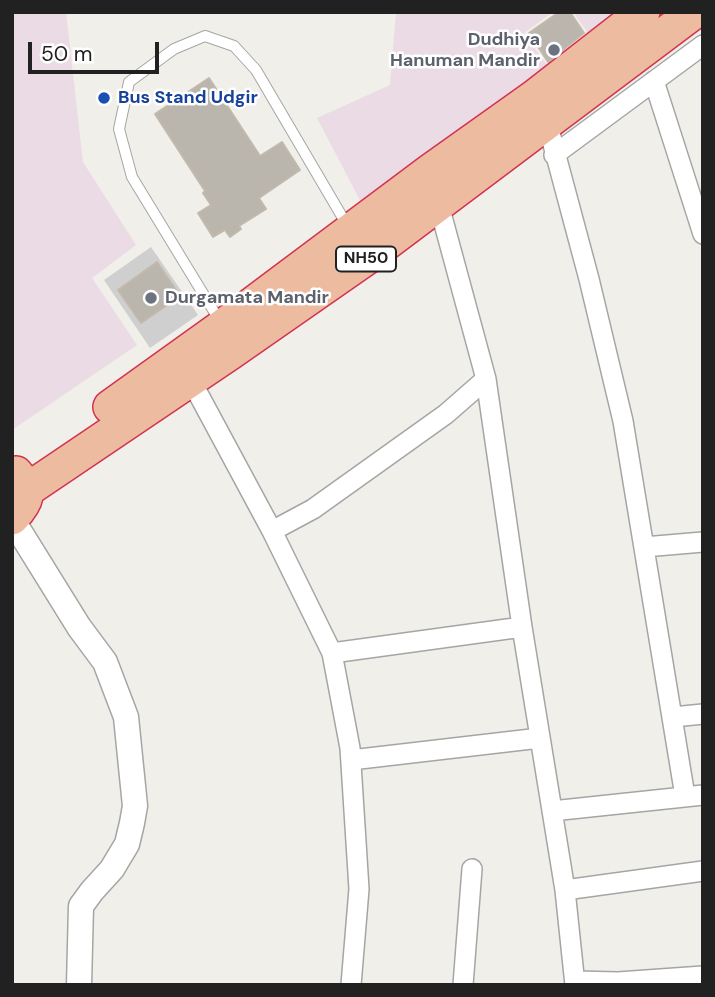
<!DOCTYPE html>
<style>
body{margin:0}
#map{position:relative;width:715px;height:997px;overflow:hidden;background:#f1efe9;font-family:"DM Sans",sans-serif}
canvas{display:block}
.frame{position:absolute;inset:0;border:14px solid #212121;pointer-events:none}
.scale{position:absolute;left:28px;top:42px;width:131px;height:32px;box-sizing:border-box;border:4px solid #212121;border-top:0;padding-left:9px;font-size:21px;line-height:24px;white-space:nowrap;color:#212121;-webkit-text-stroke:5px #fff;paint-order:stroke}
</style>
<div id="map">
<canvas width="715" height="997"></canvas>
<div class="frame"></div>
<div class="scale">50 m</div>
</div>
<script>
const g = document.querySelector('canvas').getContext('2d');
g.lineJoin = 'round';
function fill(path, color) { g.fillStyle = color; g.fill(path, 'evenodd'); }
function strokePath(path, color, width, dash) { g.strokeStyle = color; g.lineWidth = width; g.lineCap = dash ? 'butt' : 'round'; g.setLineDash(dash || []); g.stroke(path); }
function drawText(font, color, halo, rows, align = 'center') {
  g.font = font + ' "DM Sans",sans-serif'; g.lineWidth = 5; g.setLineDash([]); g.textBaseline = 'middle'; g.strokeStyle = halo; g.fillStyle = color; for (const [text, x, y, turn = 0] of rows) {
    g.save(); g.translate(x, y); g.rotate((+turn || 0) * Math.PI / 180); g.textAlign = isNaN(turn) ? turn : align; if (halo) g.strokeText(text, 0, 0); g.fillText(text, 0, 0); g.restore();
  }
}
const industrial = new Path2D(`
 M12 12H66L83 162 136 245 92 278 137 345 12 430Z
 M396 12H553L524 33 547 65 362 204 317 118 390 85Z
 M573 12H618L588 33Z`);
const religious = new Path2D(`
 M151 247 198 315 150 348 104 280Z`);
const building = new Path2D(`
 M559 12H570L584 33 548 62 529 33Z
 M209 78 260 156 282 142 300 170 259 198 266 209 239 226 241 229 230 237 225 230 213 237 198 213 211 205 203 193 205 191 155 114Z
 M157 262 180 296 141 323 118 290Z`);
const service = new Path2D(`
 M221 323 132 177 119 129 129 82 174 49 205 36 234 46 256 70 347 225`);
const minor = new Path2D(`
 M654 81 703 234
 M547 122 589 279 623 421 685 796
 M554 155 703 45
 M437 198 486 379 522 627 565 890 575 985
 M187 373 272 531 332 653 350 748 359 889 351 985
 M272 531 313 509 446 414 486 379
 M644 547 703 542
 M332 653 522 627
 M673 717 703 714
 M351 760 540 738
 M552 811 703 795
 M565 890 703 871
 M575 981 618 982 703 976
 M463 985 472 869`);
const tertiary = new Path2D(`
 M12 519 79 627 105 662 126 717 135 806 132 823 127 844 112 869 92 891 81 906 79 985`);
const trunk = new Path2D(`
 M110 407 223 326 430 171 534 97 643 12
 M27 490 230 353 368 257 694 12
 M12 518C27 502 33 491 16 473`);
const markers = [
 [554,50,7,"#6b7280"],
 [104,98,7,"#1a4fb4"],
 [151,298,7,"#6b7280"]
];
const shields = [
 [366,259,60]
];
const shieldNames = [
 ["NH50",366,259]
];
const worshipNames = [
 ["Dudhiya",540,40],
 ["Hanuman Mandir",540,61],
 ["Durgamata Mandir",165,298,"left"]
];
const transitNames = [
 ["Bus Stand Udgir",118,98]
];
fill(industrial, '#eadbe5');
fill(religious, '#cfcfcf');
fill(building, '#bab6ae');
strokePath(building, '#c2b9ac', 2);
strokePath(service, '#a5a5a5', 12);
strokePath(minor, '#a5a5a5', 22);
strokePath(tertiary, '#a5a5a5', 27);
strokePath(trunk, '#d23351', 36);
strokePath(service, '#fff', 10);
strokePath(minor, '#fff', 19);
strokePath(tertiary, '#fff', 24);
strokePath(trunk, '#edbca0', 33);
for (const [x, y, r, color] of markers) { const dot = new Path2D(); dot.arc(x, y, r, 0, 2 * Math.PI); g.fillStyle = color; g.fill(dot); strokePath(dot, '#fff', 2.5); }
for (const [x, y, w] of shields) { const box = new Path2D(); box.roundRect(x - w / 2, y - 12.5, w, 25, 5); g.fillStyle = '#fff'; g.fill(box); strokePath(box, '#212121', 2); }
drawText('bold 16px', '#212121', null, shieldNames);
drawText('bold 18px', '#5b616d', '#fff', worshipNames, 'right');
drawText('bold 18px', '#164399', '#fff', transitNames, 'left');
</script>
